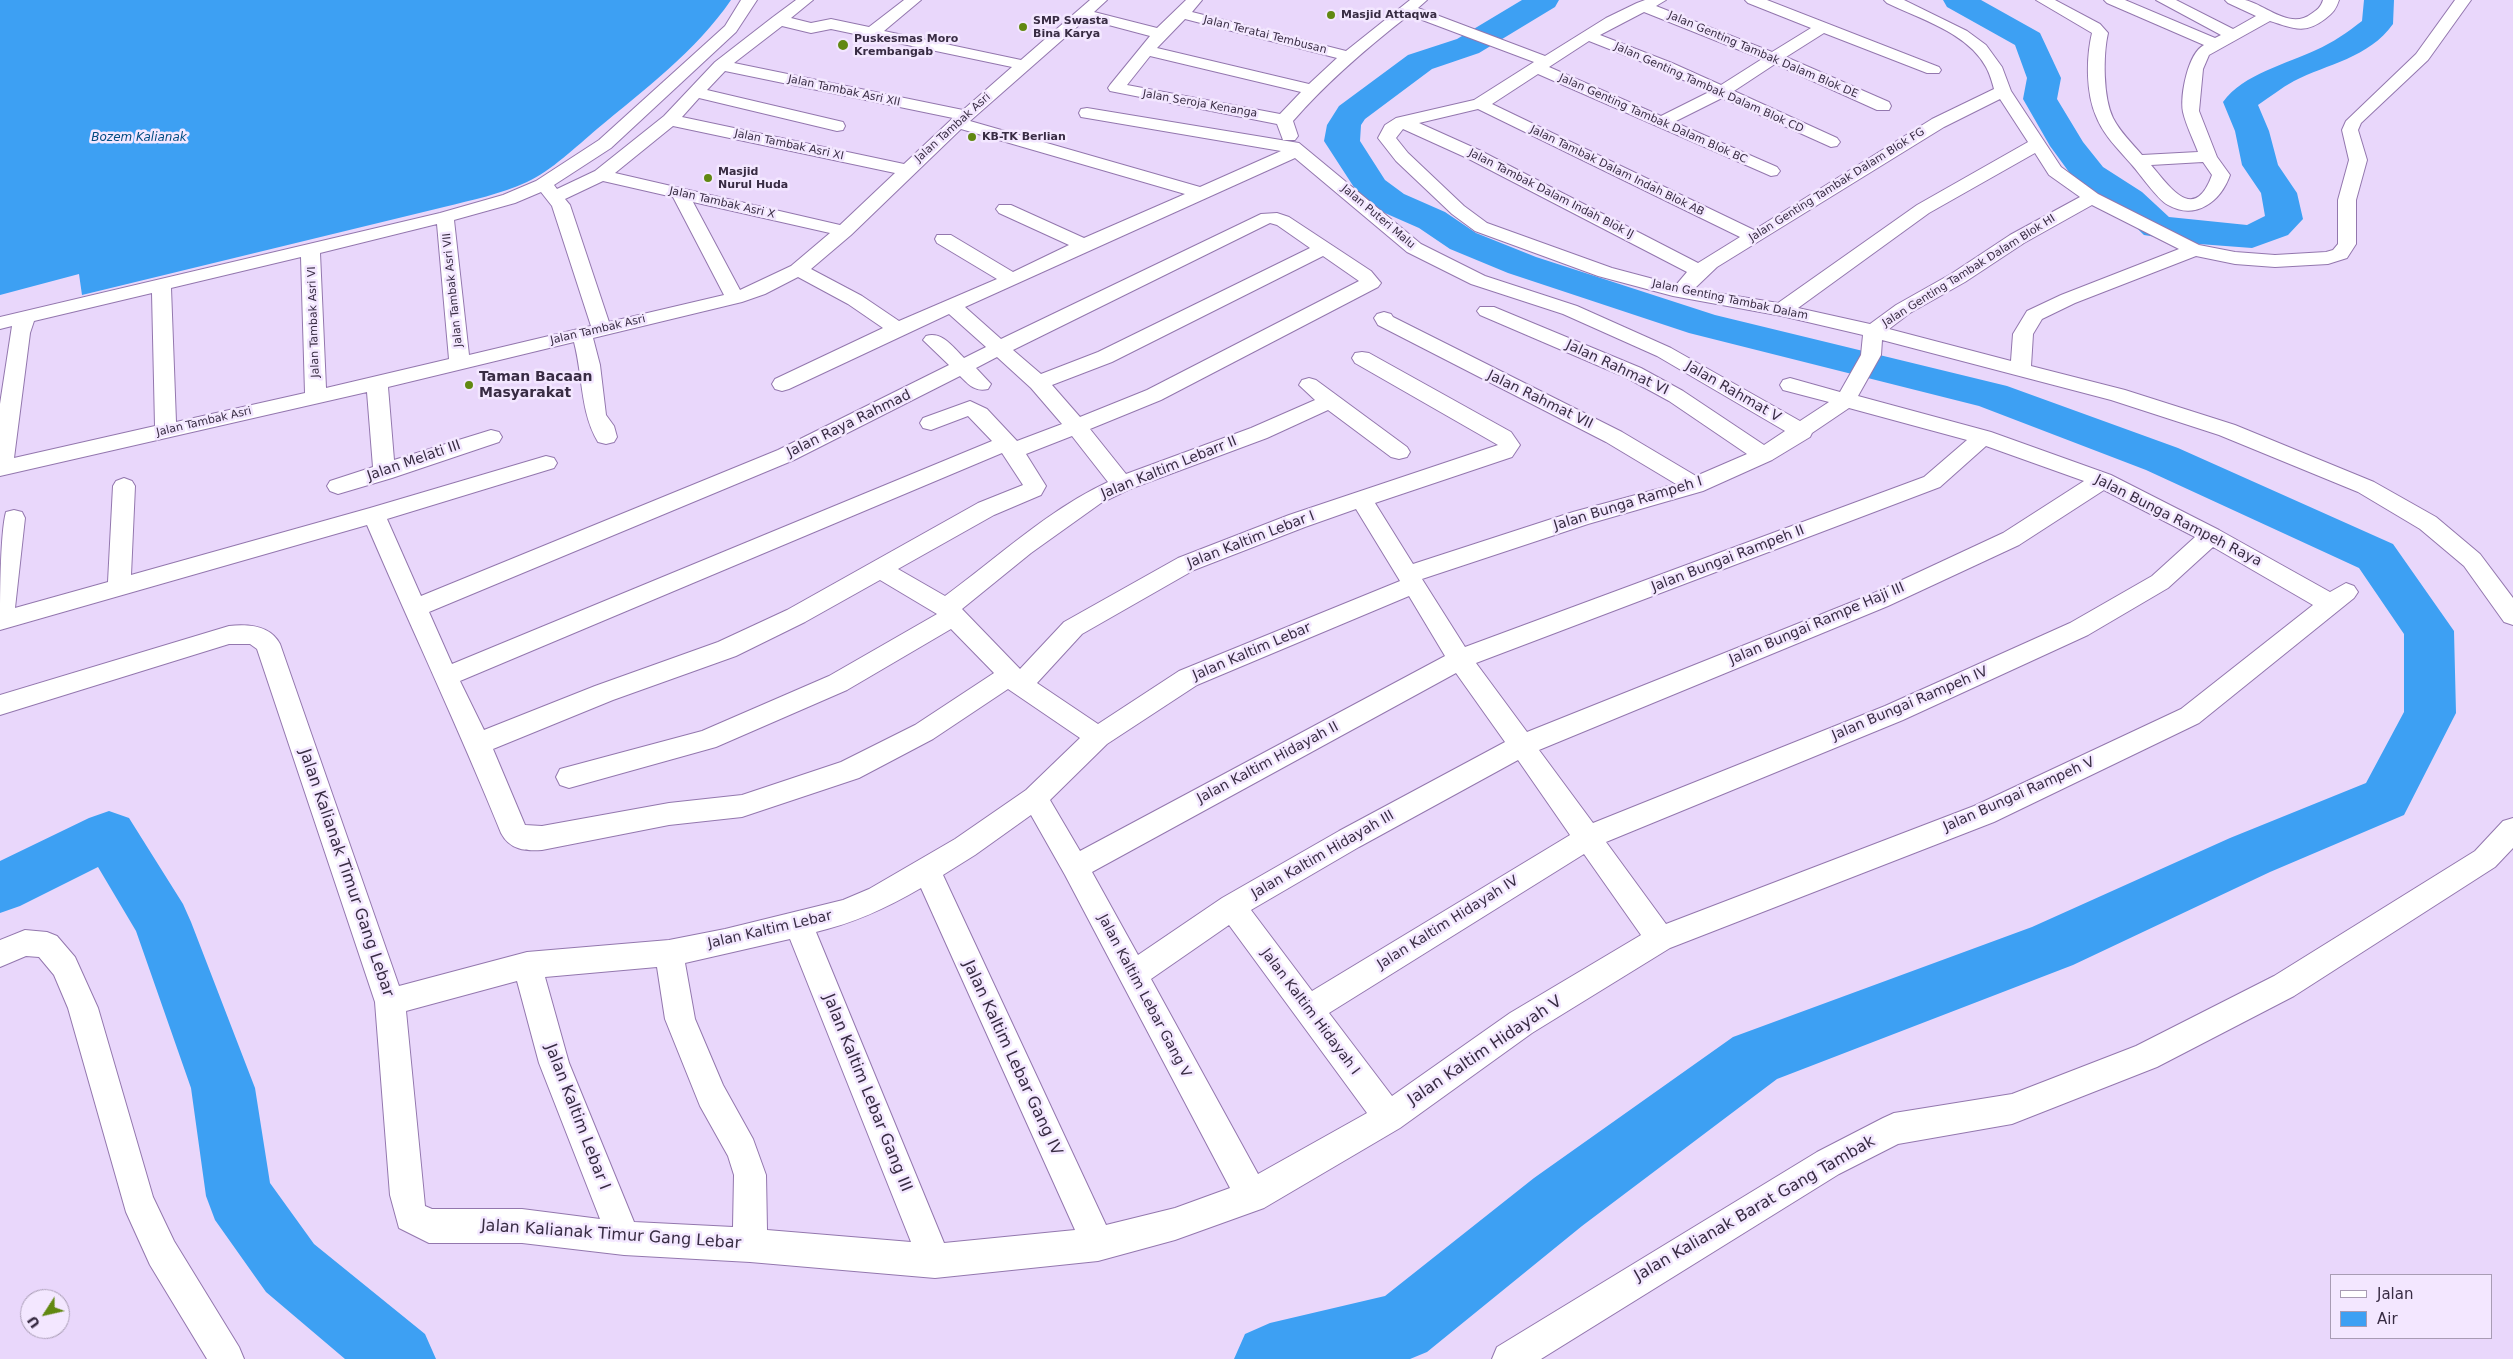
<!DOCTYPE html>
<style>
body{margin:0}
#map{position:relative;width:2513px;height:1359px;overflow:hidden;background:#e9d7fb;font-family:"DejaVu Sans",sans-serif}
canvas{display:block}
.legend{position:absolute;left:2330px;top:1274px;width:162px;height:65px;box-sizing:border-box;background:#f3e7ff;border:1px solid #a89cb4;margin:0;padding:6px 9px;list-style:none;font-size:15px;color:#382c43}
.legend li{display:flex;align-items:center;gap:10px;height:25px}
.legend b{width:25px;border:1px solid #a89cb4}
.north{position:absolute;left:20px;top:1289px;width:50px;height:50px;box-sizing:border-box;background:#f3e7ff;border:1px solid #a89cb4;border-radius:50%;rotate:235deg;font-size:14px;font-weight:700;line-height:20px;text-align:center;color:#382c43}
.north::after{content:'';display:block;margin:auto;width:18px;height:22px;background:#618811;clip-path:polygon(50% 0,100% 100%,50% 72%,0 100%)}
</style>
<div id="map">
<canvas width="2513" height="1359"></canvas>
<ul class="legend">
<li><b style="height:6px;background:#fff"></b>Jalan</li>
<li><b style="height:14px;background:#3da0f3"></b>Air</li>
</ul>
<div class="north">U</div>
</div>
<script>
const g = document.querySelector('canvas').getContext('2d');
g.lineJoin = 'round';
function fill(path, color) { g.fillStyle = color; g.fill(path, 'evenodd'); }
function strokePath(path, color, width, dash) { g.strokeStyle = color; g.lineWidth = width; g.lineCap = dash ? 'butt' : 'round'; g.setLineDash(dash || []); g.stroke(path); }
function drawText(font, color, halo, rows, align = 'center') {
  g.font = font + ' "DejaVu Sans",sans-serif'; g.lineWidth = 5; g.setLineDash([]); g.textBaseline = 'middle'; g.strokeStyle = halo; g.fillStyle = color; for (const [text, x, y, turn = 0] of rows) {
    g.save(); g.translate(x, y); g.rotate((+turn || 0) * Math.PI / 180); g.textAlign = isNaN(turn) ? turn : align; if (halo) g.strokeText(text, 0, 0); g.fillText(text, 0, 0); g.restore();
  }
}
const water = new Path2D(`
 M0 0H731C696 51 644 90 597 129 577 146 551 171 527 182 501 194 472 200 444 207L82 295 79 274 0 295Z`);
const river = new Path2D(`
 M1522 0H1559L1555 7 1479 53 1432 69 1365 119 1361 125 1360 141 1385 180 1404 194 1445 212 1476 233 1536 257 1715 315 2007 386 2178 448 2393 544 2454 631 2456 713 2404 815 2270 872 2073 965 1777 1079 1582 1226 1427 1352 1410 1359H1234L1245 1334 1270 1323 1385 1296 1534 1178 1733 1037 2032 927 2230 838 2366 783 2404 712V634L2359 568 2146 470 1979 406 1689 333 1508 273 1450 249 1419 228 1378 210 1359 195 1324 141 1327 125 1339 106 1408 55 1457 39Z
 M1943 0H1981L2040 33 2061 78 2057 99 2083 142 2103 167 2142 192 2169 217 2247 225 2265 216 2261 193 2242 165 2235 131 2223 102C2243 74 2287 64 2316 50 2332 43 2348 32 2362 21L2364 0H2394L2393 24C2369 58 2327 64 2294 81 2281 88 2270 97 2258 105L2269 131 2278 165 2297 193 2303 219 2288 235 2252 248 2199 244 2144 235 2116 208 2077 183 2050 146 2023 99 2027 78 2015 45 1947 7Z
 M109 811 129 818 183 904 191 922 255 1088 270 1183 314 1244 425 1334 436 1359H345L266 1292 215 1220 206 1196 191 1088 136 931 98 867 20 906 0 913V861L89 818Z`);
const minor = new Path2D(`
 M741 0H757L736 32 611 148 554 185 557 189 595 171 664 116 715 62 773 17 796 0H813L791 18 811 23 831 19 869 27 904 0H921L884 31 1021 60 1090 0H1107L1094 12 1157 28 1186 0H1202L1192 12 1346 51 1410 0H1427L1418 8 1545 56 1606 18 1637 3 1645 0H1666L1656 6 1772 52 1811 28 1748 3 1745 0H1767L1939 67 1941 70 1939 73H1927L1824 33 1786 57 1889 102 1891 106 1889 110H1877L1775 64 1734 91 1837 138 1840 142 1837 146 1831 147 1722 98 1674 122 1777 167 1780 171 1777 175 1771 176 1538 74 1492 104 1754 230 1932 119 1994 89C1992 82 1990 74 1986 67 1968 33 1920 19 1887 3L1884 0H1904L1967 31 1986 45 2002 67 2011 91 2061 167 2098 194 2199 245 2235 252 2275 255 2326 252 2333 250 2338 244V200L2349 160 2342 130 2346 121 2416 54 2455 0H2471L2428 60 2361 123 2358 130 2367 160 2356 200V244L2347 258 2328 264 2275 267 2235 264 2196 256 2075 303 2042 319 2033 334 2031 366 2125 390 2235 425 2374 482 2436 517 2480 554 2513 598V625L2504 622 2464 566 2420 529 2358 492 2219 435 2111 400 1882 340 1881 355 1858 396 1991 432 2111 475 2219 530 2330 592 2346 583 2354 586 2358 592 2354 598 2199 723 1994 822 1670 948 1532 1033 1400 1128 1264 1208 1175 1240 1098 1261 935 1278 750 1262 624 1255 522 1243H429L399 1228 390 1195 375 1002 257 649 250 644H229L0 715V695L229 626C248 624 270 625 280 644L399 986 527 952 669 940 725 929 843 900 869 889 955 839 1026 790 1080 738 1008 689 933 739 859 778 742 817 669 825 542 850C525 851 510 850 501 833 459 729 411 628 367 525L0 630C0 604 0 533 6 512L14 510 22 512 25 518 15 608 108 582 113 486 116 481 124 478 132 481 135 486 131 575 370 508 546 456 554 458 557 463 554 468 387 519 421 596 778 450 949 365 923 340 926 336C942 331 953 347 964 358L986 347 949 314 789 389 782 391 775 389 772 384 775 379 883 328 848 304 798 277 765 294 742 302 593 338 600 365 606 415 614 426 617 437 614 442 606 444 598 442C580 412 583 376 574 342L388 387 394 460 491 430 499 432 502 437 499 442 392 478 338 494 330 491 327 486 330 481 373 467 367 392 0 476V404L12 326 0 329V317L440 213 503 195 536 181 599 140 725 26ZM1644 12 1762 59 1721 85 1672 63 1600 35ZM1409 15 1534 62 1474 100 1396 118 1385 125 1378 138 1396 161 1452 214 1475 231 1598 276 1673 296 1782 316 1863 335 1861 355 1840 392 1790 378 1783 380 1780 385 1783 390 1829 402 1800 421 1671 348 1577 306 1485 276 1421 244 1299 143 1087 108 1081 109 1079 113 1081 117 1087 118 1281 151 1200 187 970 121 1086 19 1150 36 1110 85 1108 88 1110 91 1277 124 1283 140H1295L1298 136 1293 121C1328 81 1368 47 1409 15ZM1185 19 1337 58 1309 84 1157 48ZM782 26 811 33 831 29 1012 67 963 110 734 63ZM1589 41 1660 69 1709 92 1661 116 1549 67ZM1150 56 1301 92 1280 114 1127 85ZM725 71 953 118 904 164 682 117 699 98 837 131 843 130 845 126 843 122 707 90ZM2000 99 2028 142 1917 205 1778 303 1694 289 1717 267 1944 127ZM1478 109 1740 237 1698 263 1479 150 1419 123ZM673 126 895 173 840 225 615 173ZM961 129 1185 194 1084 238 1011 205H999L996 209 999 213 1069 245 1013 272 951 235H937L935 239 937 243 997 279 899 321 862 296 811 269 851 235ZM1403 129 1467 158 1687 272 1676 285 1612 268 1487 223 1464 206 1408 153 1396 138ZM2035 153 2049 175 2080 197 2010 235 1951 274 1896 305 1870 324 1798 308 1929 213ZM1295 158 1407 252 1471 284 1563 314 1657 356 1785 431 1764 445 1683 391 1641 368 1494 307H1480L1477 311 1480 315 1627 378 1669 401 1747 454 1696 476 1622 432 1393 317 1391 314 1384 312 1377 314 1374 318 1378 325 1606 442 1676 484 1573 512 1413 564 1375 503 1512 457 1520 445 1511 432 1369 353 1362 352 1355 353 1352 358 1355 363 1498 445 1289 515 1178 558 1064 622 1020 669 962 609 1031 553 1101 503 1130 489 1267 438 1328 410 1391 457 1399 459 1407 457 1410 452 1407 447 1316 380 1309 378 1302 380 1299 385 1315 400 1251 428 1126 474 1090 429 1161 400 1378 287 1381 283 1371 271 1289 217 1277 213 1261 214 1001 339 965 307ZM603 181 673 197 724 295 609 322 570 205 565 199ZM541 192 552 206 591 326 469 355 454 220 515 203ZM693 202 830 233 791 266 740 290ZM2092 205 2179 249 2061 295 2027 311 2013 334 2011 361 1889 329 1910 313 1965 282 2024 243ZM1270 223 1277 225 1310 248 1098 352 1041 374 1013 350ZM437 224 449 359 326 388 320 253ZM1323 256 1359 281 1147 390 1080 417 1052 385 1112 362ZM301 257 305 393 176 422 171 288ZM152 293 155 426 14 458 30 333 34 321ZM997 357 1031 388 1062 424 1017 441 987 409 970 401 923 418 920 423 923 428 931 430 968 416 992 441 452 664 429 612 794 460 960 376C969 385 975 392 988 389L991 384 976 368ZM1849 408 1967 440 1924 477 1465 647 1422 579 1588 524 1703 491 1772 460 1810 437 1812 433ZM1072 436 1108 482C1048 510 998 557 945 596L898 569 994 515 1041 495 1046 486 1026 454ZM1986 446 2084 481 2003 533 1872 594 1527 732 1476 663 1940 487ZM1002 453 1023 485 978 503 787 610 718 642 595 686 484 730 460 681ZM2104 490 2195 537 2152 576 2070 623 1885 706 1593 823 1539 750 1888 606 2019 545ZM1356 509 1400 581 1179 671 1098 724 1037 683 1082 634 1194 570 1305 527ZM2213 547 2313 605 2181 709 1974 806 1666 924 1606 842 1903 720 2088 635 2168 588ZM880 580 937 614 829 676 702 731 560 769 556 777 560 785 569 788 716 747 847 690 951 629 994 673 915 725 841 762 742 795 669 803 542 826 525 825 493 749 613 700 736 656 805 622ZM1409 596 1445 656 1080 851 1050 800 1107 744 1197 685ZM1456 673 1505 742 1339 831 1222 898 1138 955 1092 872ZM1518 760 1570 835 1312 991 1251 910 1359 847ZM1031 815 1065 875 1230 1188 1175 1208 1106 1225 943 875 975 855ZM1584 854 1641 935 1510 1013 1392 1096 1329 1013ZM921 888 1075 1230 944 1243 816 932C854 923 887 908 921 888ZM1229 925 1367 1113 1258 1174 1151 979ZM790 939 911 1242 767 1230 766 1175 753 1139 723 1085 695 1019 685 963ZM657 967 665 1019 700 1106 728 1156 734 1175 733 1227 634 1222 569 1063 545 977ZM517 981 539 1063 600 1219 522 1209H432L425 1206 406 1011Z
 M2036 0H2055L2100 24 2108 33C2103 55 2103 97 2113 118 2120 132 2132 143 2142 155L2198 152C2193 139 2186 125 2183 112 2180 95 2188 53 2204 45L2107 3 2104 0H2125L2215 38 2221 35 2156 0H2176L2233 29 2256 16 2228 3 2225 0C2232 0 2239 0 2245 0 2266 5 2290 30 2311 14 2317 10 2321 7 2323 0H2339C2336 9 2333 13 2325 19 2304 35 2293 28 2270 21L2209 55 2203 69 2199 111 2217 157 2230 175C2221 201 2196 221 2168 205 2157 199 2141 175 2132 165 2120 151 2103 135 2096 116 2086 93 2086 58 2092 33ZM2203 162 2212 175C2194 224 2170 187 2151 165Z
 M2513 818V848L2495 867 2294 996 2157 1067 2012 1124 1898 1144 1839 1174 1541 1359H1492L1497 1347 1817 1152 1883 1118 1894 1113 2012 1094 2136 1046 2274 976 2475 851 2503 821Z
 M25 930 47 932 57 936 75 957 98 1008 153 1197 174 1241 239 1347 244 1359H207L150 1265 126 1212 68 1008 54 975 39 957 26 956 0 967V940Z`);
const markers = [
 [1331,15,5,"#618811"],
 [1023,27,5,"#618811"],
 [843,45,6,"#618811"],
 [972,137,5,"#618811"],
 [708,178,5,"#618811"],
 [469,385,5,"#618811"]
];
const farPoinames = [
 ["Masjid Attaqwa",1341,15],
 ["SMP Swasta",1033,21],
 ["Bina Karya",1033,34],
 ["Puskesmas Moro",854,39],
 ["Krembangab",854,52],
 ["KB-TK Berlian",982,137],
 ["Masjid",718,172],
 ["Nurul Huda",718,185]
];
const farStreetnames = [
 ["Jalan Teratai Tembusan",1265,35,14],
 ["Jalan Genting Tambak Dalam Blok DE",1763,55,23],
 ["Jalan Genting Tambak Dalam Blok CD",1709,88,24],
 ["Jalan Tambak Asri XII",844,91,12],
 ["Jalan Seroja Kenanga",1200,104,10],
 ["Jalan Genting Tambak Dalam Blok BC",1653,119,24],
 ["Jalan Tambak Asri",953,128,-42],
 ["Jalan Tambak Asri XI",789,145,12],
 ["Jalan Tambak Dalam Indah Blok AB",1617,171,26],
 ["Jalan Genting Tambak Dalam Blok FG",1837,185,-32],
 ["Jalan Tambak Dalam Indah Blok IJ",1551,194,27],
 ["Jalan Tambak Asri X",722,203,13],
 ["Jalan Puteri Malu",1378,217,40],
 ["Jalan Genting Tambak Dalam Blok HI",1969,271,-32],
 ["Jalan Tambak Asri VII",453,290,-96],
 ["Jalan Genting Tambak Dalam",1730,300,12],
 ["Jalan Tambak Asri VI",314,322,-92],
 ["Jalan Tambak Asri",598,330,-13],
 ["Jalan Tambak Asri",204,422,-13]
];
const farWaternames = [
 ["Bozem Kalianak",139,138]
];
const streetNames = [
 ["Jalan Rahmat VI",1617,368,25],
 ["Jalan Rahmat V",1733,392,30],
 ["Jalan Rahmat VII",1540,400,26],
 ["Jalan Raya Rahmad",849,424,-26],
 ["Jalan Melati III",414,461,-19],
 ["Jalan Kaltim Lebarr II",1169,468,-22],
 ["Jalan Bunga Rampeh I",1628,504,-17],
 ["Jalan Bunga Rampeh Raya",2178,521,27],
 ["Jalan Kaltim Lebar I",1251,540,-21],
 ["Jalan Bungai Rampeh II",1728,559,-21],
 ["Jalan Bungai Rampe Haji III",1817,624,-23],
 ["Jalan Kaltim Lebar",1252,652,-23],
 ["Jalan Bungai Rampeh IV",1910,704,-23],
 ["Jalan Kaltim Hidayah II",1268,763,-28],
 ["Jalan Bungai Rampeh V",2019,795,-24],
 ["Jalan Kaltim Hidayah III",1323,855,-30],
 ["Jalan Kaltim Hidayah IV",1448,923,-32],
 ["Jalan Kaltim Lebar",770,930,-13],
 ["Jalan Kaltim Lebar Gang V",1144,996,62],
 ["Jalan Kaltim Hidayah I",1310,1012,53]
];
const poiNames = [
 ["Taman Bacaan",479,377],
 ["Masyarakat",479,393]
];
const nearStreetnames = [
 ["Jalan Kalianak Timur Gang Lebar",346,873,71],
 ["Jalan Kaltim Hidayah V",1485,1051,-34],
 ["Jalan Kaltim Lebar Gang IV",1012,1058,65],
 ["Jalan Kaltim Lebar Gang III",867,1093,68],
 ["Jalan Kaltim Lebar I",577,1117,69],
 ["Jalan Kalianak Barat Gang Tambak",1755,1209,-30],
 ["Jalan Kalianak Timur Gang Lebar",611,1235,4]
];
fill(water, '#3da0f3');
fill(river, '#3da0f3');
strokePath(minor, '#9377ae', 2);
fill(minor, '#fff');
for (const [x, y, r, color] of markers) { const dot = new Path2D(); dot.arc(x, y, r, 0, 2 * Math.PI); g.fillStyle = color; g.fill(dot); strokePath(dot, '#f3e7ff', 2); }
drawText('bold 11px', '#382c43', '#f3e7ff', farPoinames, 'left');
drawText('11px', '#382c43', '#f3e7ff', farStreetnames);
drawText('italic 12px', '#004b80', '#f3e7ff', farWaternames);
drawText('14px', '#382c43', '#f3e7ff', streetNames);
drawText('bold 14px', '#382c43', '#f3e7ff', poiNames, 'left');
drawText('16px', '#382c43', '#f3e7ff', nearStreetnames);
</script>
